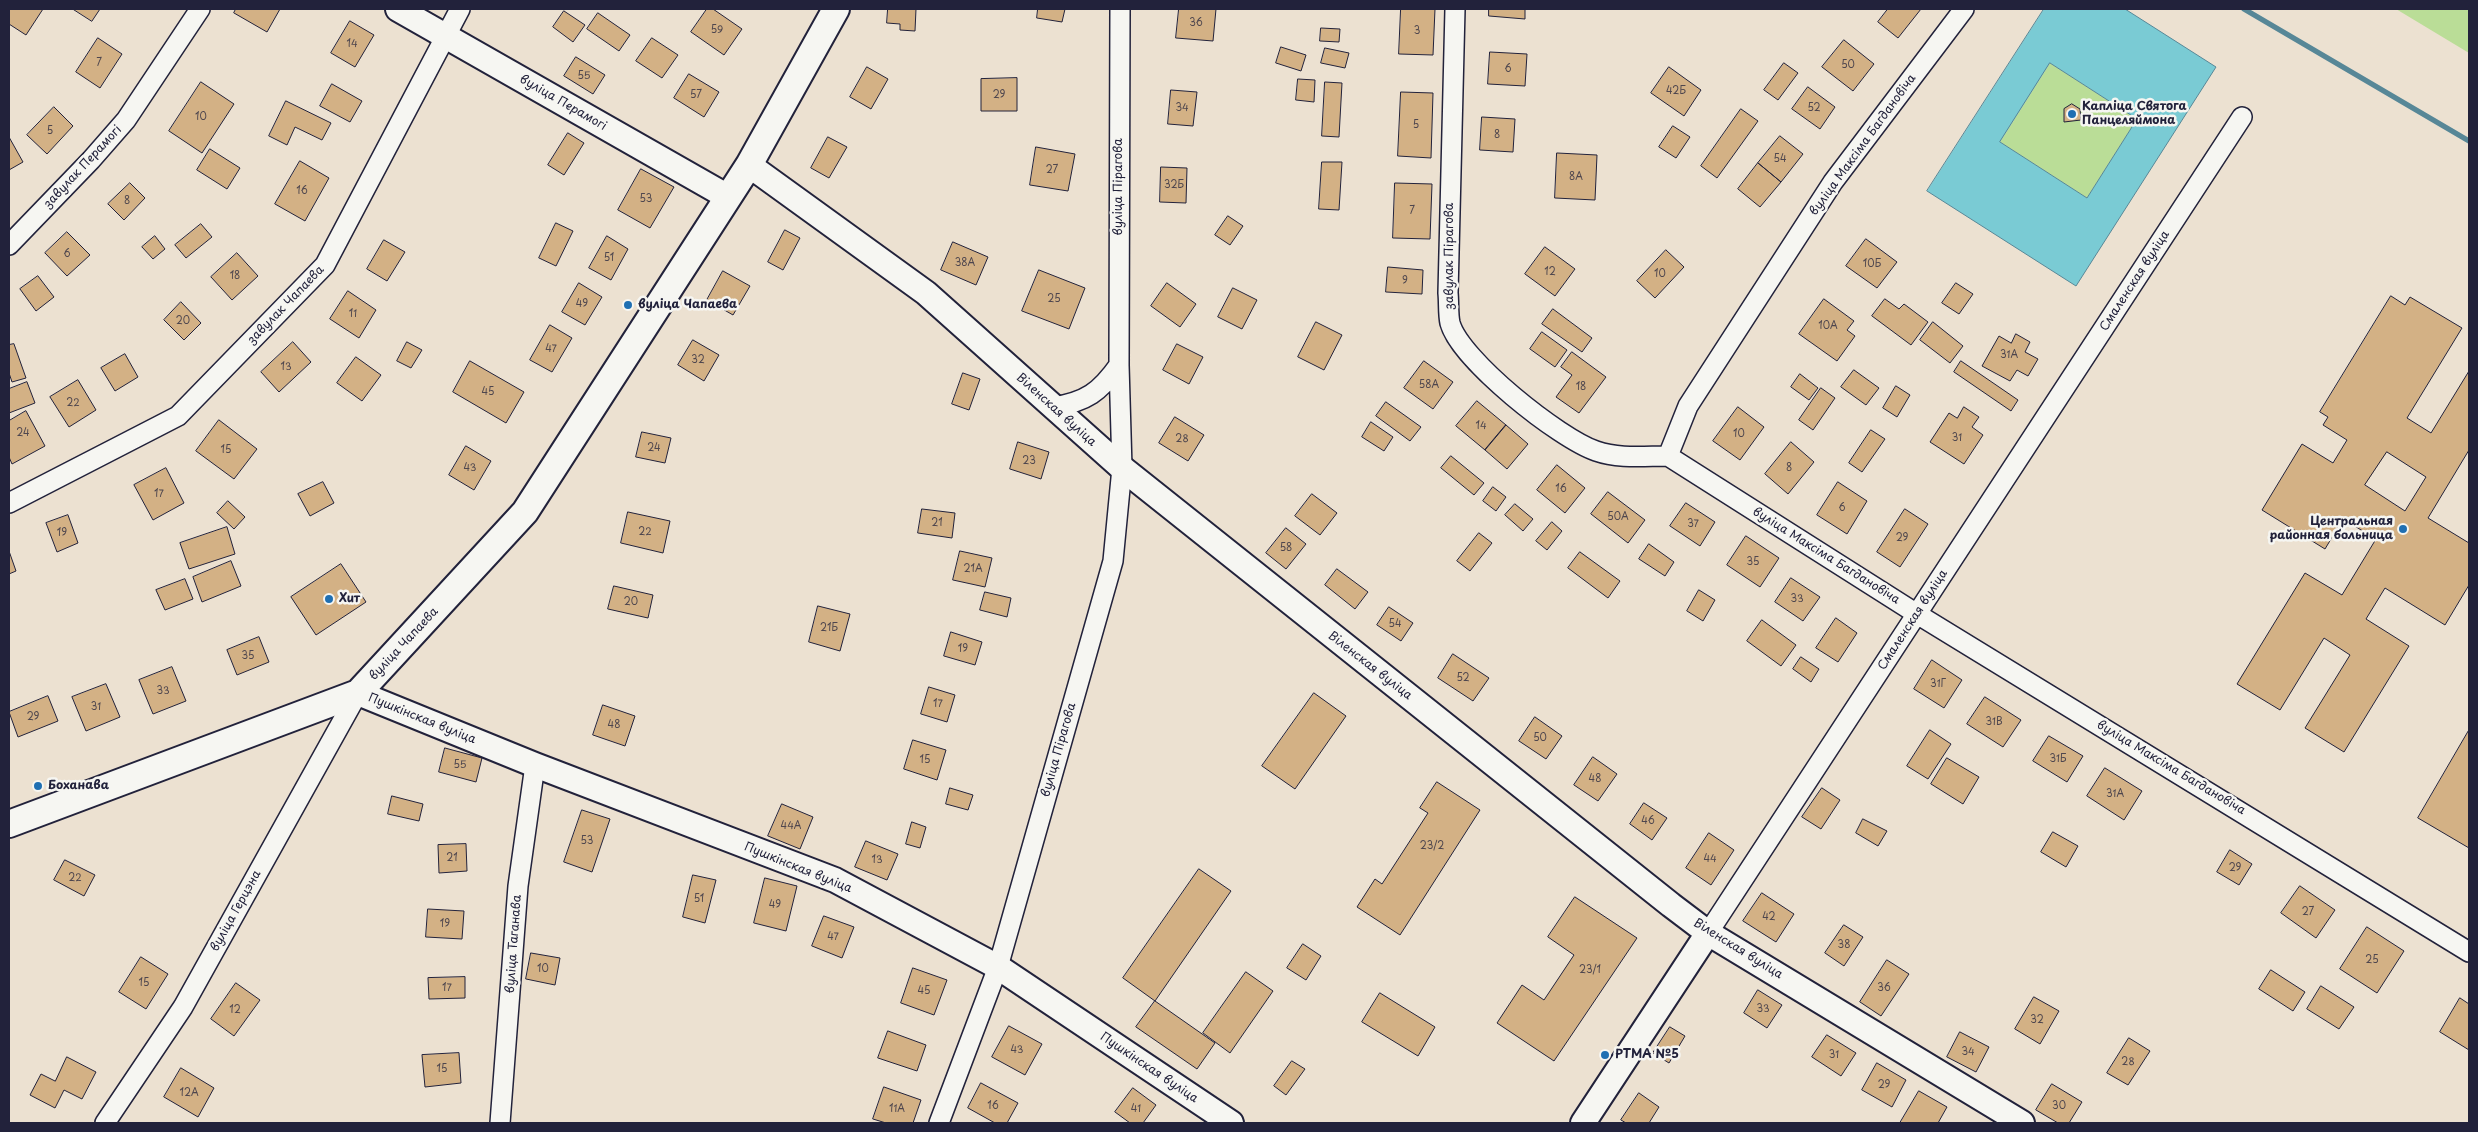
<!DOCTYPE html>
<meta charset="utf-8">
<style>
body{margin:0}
#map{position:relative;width:2478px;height:1132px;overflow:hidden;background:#ece1d1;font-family:"Playpen Sans",sans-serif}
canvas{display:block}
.frame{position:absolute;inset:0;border:10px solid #22223b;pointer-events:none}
</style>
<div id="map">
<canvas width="2478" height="1132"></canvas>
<div class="frame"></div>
</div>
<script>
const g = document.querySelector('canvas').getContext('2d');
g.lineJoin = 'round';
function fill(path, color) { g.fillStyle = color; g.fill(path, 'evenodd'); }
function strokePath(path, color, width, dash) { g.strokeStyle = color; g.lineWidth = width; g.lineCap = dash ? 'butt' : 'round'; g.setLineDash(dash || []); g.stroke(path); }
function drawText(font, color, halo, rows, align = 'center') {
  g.font = font + ' "Playpen Sans",sans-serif'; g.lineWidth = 5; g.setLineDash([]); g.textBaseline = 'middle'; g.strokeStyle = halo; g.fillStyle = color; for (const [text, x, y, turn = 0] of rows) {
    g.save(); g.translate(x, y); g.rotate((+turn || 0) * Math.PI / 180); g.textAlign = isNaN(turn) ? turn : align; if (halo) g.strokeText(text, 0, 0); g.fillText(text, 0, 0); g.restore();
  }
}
const green = new Path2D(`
 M2396 9H2469V53Z
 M2050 63 2137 119 2087 198 2000 142Z`);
const water = new Path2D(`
 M2044 9H2125L2216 67 2076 286 1927 191ZM2050 63 2137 119 2087 198 2000 142Z`);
const stream = new Path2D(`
 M2244 9 2469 141`);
const building = new Path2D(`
 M9 9H43L26 35 9 24Z
 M73 9H100L92 21Z
 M236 9H280L267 32 234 13Z
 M707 9H713L742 29 724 55 691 32Z
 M888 9H916L915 31 900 30V24L887 23Z
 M1038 9H1065L1062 22 1037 18Z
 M1179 9H1216L1213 41 1176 38Z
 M1401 9H1435L1433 55 1399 54Z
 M1489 9H1525V19L1489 16Z
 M1888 9H1921L1898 38 1878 22Z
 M564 11 585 25 573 42 553 27Z
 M598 13 630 35 619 51 587 29Z
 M350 21 374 35 355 67 331 53Z
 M1321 28 1340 29 1339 42 1320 41Z
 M98 38 122 54 100 88 76 72Z
 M652 38 678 55 662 78 636 61Z
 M1844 40 1874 64 1853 91 1822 67Z
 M1281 47 1306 55 1301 71 1276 63Z
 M1325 48 1349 53 1345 68 1321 63Z
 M1490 52 1527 54 1525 86 1488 84Z
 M576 57 605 75 593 94 564 76Z
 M1784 63 1798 73 1778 100 1764 90Z
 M867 67 888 79 871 109 850 97Z
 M1669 67 1701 90 1684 116 1651 93Z
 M689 74 719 92 704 117 674 98Z
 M1017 78V111H981V79Z
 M1298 79 1315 80 1314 102 1296 100Z
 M201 82 234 104 202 153 169 131Z
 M1325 82 1342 83 1339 137 1322 136Z
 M332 84 362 101 350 122 320 106Z
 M1808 87 1835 107 1820 129 1792 109Z
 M1171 90 1197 92 1193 126 1168 124Z
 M1401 92 1433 93 1431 158 1398 156Z
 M286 101 331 123 322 140 295 127 287 145 269 136Z
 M2072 104 2080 109 2081 120 2064 122V109Z
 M54 107 73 126 47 154 27 135Z
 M1741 109 1758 121 1717 178 1701 166Z
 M1482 117 1515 119 1513 152 1480 150Z
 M1673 126 1690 137 1676 158 1659 147Z
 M568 133 584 143 564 175 548 165Z
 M1780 136 1803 154 1781 182 1758 163Z
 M9 137 23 162 9 170Z
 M828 137 847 147 829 178 811 168Z
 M1036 147 1075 154 1068 191 1030 185Z
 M210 149 240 168 227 189 197 170Z
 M1557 153 1597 155 1595 200 1555 198Z
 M300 161 329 178 305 221 275 204Z
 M1322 162H1342L1339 210 1319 209Z
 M1758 163 1781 182 1760 207 1738 189Z
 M1161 167 1187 168 1186 203 1160 202Z
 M641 169 674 187 650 228 618 210Z
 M130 183 145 198 124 220 108 204Z
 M1395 183 1432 184 1430 239 1393 238Z
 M1228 216 1243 226 1230 245 1215 235Z
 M556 223 573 231 556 266 539 258Z
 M201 224 212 237 186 258 175 245Z
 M785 230 800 238 783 270 768 262Z
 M67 232 90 255 67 276 45 253Z
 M155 236 165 249 153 259 142 247Z
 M607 236 628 249 611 280 589 268Z
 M1866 239 1897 262 1877 288 1846 266Z
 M384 240 405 252 387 281 367 269Z
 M953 242 988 257 976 285 941 270Z
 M1545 247 1575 269 1555 296 1525 274Z
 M1666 250 1684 267 1655 298 1637 281Z
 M237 253 258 276 232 300 211 277Z
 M1388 267 1423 270 1422 294 1386 292Z
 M1039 270 1085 288 1069 329 1022 311Z
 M723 271 750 286 733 315 707 300Z
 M38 276 54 297 36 311 20 289Z
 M579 283 602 297 585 325 562 312Z
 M1167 283 1196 304 1180 327 1151 306Z
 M1956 283 1973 294 1959 314 1942 303Z
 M1233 288 1257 300 1242 329 1218 317Z
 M348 291 376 310 359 338 330 319Z
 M2391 296 2405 305 2410 297 2462 328 2407 418 2431 433 2469 371V450L2428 518 2469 543V585L2445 625 2385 588 2366 619 2409 646 2344 752 2305 728 2350 655 2324 638 2280 710 2237 684 2305 573 2342 595 2376 539 2343 519 2325 549 2262 510 2302 444 2333 463 2347 440 2323 425 2328 417 2320 412ZM2387 452 2426 477 2405 511 2365 485Z
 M1824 299 1854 321 1847 330 1855 336 1837 361 1799 334Z
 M1885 299 1899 309 1904 304 1928 322 1911 345 1872 316Z
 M181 302 201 323 184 340 164 320Z
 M1553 309 1592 338 1582 352 1542 324Z
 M1316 322 1342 335 1324 370 1298 357Z
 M1933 322 1963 346 1950 363 1920 340Z
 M550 325 572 338 552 372 530 360Z
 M1542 332 1567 350 1555 367 1530 349Z
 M2016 334 2030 342 2025 352 2038 359 2028 376 2017 370 2010 381 1982 366 1999 336 2011 343Z
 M693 340 719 355 704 381 678 365Z
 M293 342 311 362 279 392 261 372Z
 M407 342 422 350 411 368 397 361Z
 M14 344 26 378 12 382 9 373V345Z
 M1177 344 1203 357 1189 384 1163 370Z
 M1572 352 1606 377 1579 413 1556 397 1572 375 1561 367Z
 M125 354 138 377 115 391 101 368Z
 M356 357 381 375 362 401 337 383Z
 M470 361 524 392 506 423 453 392Z
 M1424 361 1453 382 1433 409 1404 388Z
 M1961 361 2018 400 2011 411 1954 372Z
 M1854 370 1879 388 1866 405 1841 387Z
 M963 373 980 379 969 410 952 404Z
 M1800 374 1818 388 1809 400 1791 387Z
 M78 380 96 410 69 427 50 397Z
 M27 382 35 403 9 413V389Z
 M1896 386 1910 395 1897 417 1883 408Z
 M1821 388 1835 398 1813 430 1799 420Z
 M1477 401 1506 425 1485 450 1456 426Z
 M1386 402 1421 427 1410 441 1376 416Z
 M1738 407 1764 427 1740 460 1713 441Z
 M1964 407 1979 417 1972 427 1983 435 1964 464 1930 442 1949 413 1957 418Z
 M26 411 45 446 12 464 9 457V421Z
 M1175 417 1204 435 1188 461 1159 443Z
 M219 420 257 449 234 479 196 451Z
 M1371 422 1393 437 1384 451 1362 437Z
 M1506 425 1528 444 1507 469 1485 450Z
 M1871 430 1885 439 1862 472 1849 463Z
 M642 432 671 438 665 463 636 457Z
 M1018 442 1049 452 1041 479 1010 469Z
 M1791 442 1814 462 1788 494 1765 474Z
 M466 446 491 461 474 490 449 475Z
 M1451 456 1484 483 1474 495 1441 468Z
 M1557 465 1585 488 1565 513 1537 490Z
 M166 468 184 503 153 520 134 485Z
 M323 482 334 503 310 516 298 494Z
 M1838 482 1867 501 1847 534 1817 515Z
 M1493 487 1506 497 1496 511 1483 501Z
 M1608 492 1645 520 1628 543 1591 514Z
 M1312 494 1337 513 1320 535 1295 516Z
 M228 501 245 517 234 529 217 513Z
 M1686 503 1715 522 1700 546 1670 526Z
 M1515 504 1533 519 1523 531 1505 515Z
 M922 509 955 513 952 538 918 533Z
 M1905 509 1928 524 1900 567 1877 552Z
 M628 512 670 521 663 553 621 543Z
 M68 515 78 543 57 552 46 523Z
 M1552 522 1562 531 1547 550 1536 541Z
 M227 527 235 554 189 569 180 543Z
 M1286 528 1306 544 1286 569 1266 553Z
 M1479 533 1492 543 1470 571 1457 561Z
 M1746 536 1779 558 1760 587 1727 565Z
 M1649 544 1674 562 1665 576 1639 559Z
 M9 551 16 571 9 574Z
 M960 551 992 558 985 587 953 580Z
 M1580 552 1620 581 1608 598 1568 568Z
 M231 561 241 586 202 602 193 577Z
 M341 564 366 602 316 635 291 597Z
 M1337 569 1368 592 1355 609 1325 585Z
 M1791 578 1820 597 1803 621 1775 602Z
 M185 579 193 599 165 610 156 590Z
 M614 586 653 595 648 618 608 609Z
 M1699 590 1715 600 1703 621 1687 611Z
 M985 592 1011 598 1007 617 980 610Z
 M818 606 850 614 840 651 809 642Z
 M1389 607 1413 623 1401 641 1377 625Z
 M1836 618 1857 633 1838 662 1816 648Z
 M1762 620 1796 645 1781 666 1747 641Z
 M951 632 982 642 975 665 944 656Z
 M259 637 269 662 237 675 227 650Z
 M1453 654 1489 678 1473 701 1438 678Z
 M1801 657 1819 669 1811 682 1793 669Z
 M1932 660 1962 680 1944 708 1914 689Z
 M172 667 186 701 153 714 139 680Z
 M106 684 120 717 86 731 72 697Z
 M929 687 955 695 947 722 921 714Z
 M1314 693 1346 716 1295 789 1262 766Z
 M48 696 58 721 18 737 9 712Z
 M1985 697 2021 720 2003 747 1967 724Z
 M603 705 635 716 625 746 593 735Z
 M1535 717 1562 736 1546 759 1519 741Z
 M1930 730 1951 744 1928 779 1907 766Z
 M2469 730V848L2418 818Z
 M2049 736 2083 756 2067 782 2033 761Z
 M913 740 946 750 937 780 904 769Z
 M445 748 482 758 476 782 439 772Z
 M1593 757 1617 774 1598 801 1574 785Z
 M1947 758 1979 777 1963 804 1931 784Z
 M2105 768 2142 791 2124 820 2087 796Z
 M1437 782 1480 810 1400 935 1357 907 1375 879 1382 884 1428 813 1420 808Z
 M950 788 973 795 968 810 946 804Z
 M1822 788 1840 800 1821 829 1802 817Z
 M392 796 423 804 419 821 388 814Z
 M1644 803 1667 818 1652 840 1630 824Z
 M782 804 813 817 800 849 768 836Z
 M582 810 610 819 592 872 564 862Z
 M1863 819 1887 831 1878 846 1856 833Z
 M912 822 926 827 920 848 906 844Z
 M2053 832 2078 846 2066 867 2041 852Z
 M1709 833 1734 850 1711 885 1686 868Z
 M866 841 898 854 887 880 855 867Z
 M466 844 467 871 439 873 438 845Z
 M2230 850 2252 864 2239 885 2217 872Z
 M65 860 95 875 84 896 54 880Z
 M1199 869 1231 891 1155 1001 1123 978Z
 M693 875 716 880 705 923 683 917Z
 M765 878 797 886 786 931 754 923Z
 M2300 886 2335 910 2316 938 2281 913Z
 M1762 893 1794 914 1776 942 1743 921Z
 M1575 897 1637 938 1554 1061 1497 1023 1522 985 1544 1000 1574 955 1548 937Z
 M428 909 464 911 462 939 426 937Z
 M824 916 854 927 842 958 812 946Z
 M1844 925 1863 937 1844 966 1825 953Z
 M2367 927 2404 951 2377 993 2340 969Z
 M1303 944 1321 956 1306 980 1287 968Z
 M531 953 560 958 555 985 526 979Z
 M141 957 168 974 146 1009 119 992Z
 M1887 960 1909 974 1881 1016 1860 1002Z
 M913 968 947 980 934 1015 901 1003Z
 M2271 970 2305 992 2293 1011 2259 989Z
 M1246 972 1273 991 1230 1053 1203 1033Z
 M465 977V998L429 999 428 978Z
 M236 983 260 1000 234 1036 211 1019Z
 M2321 986 2354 1007 2339 1029 2307 1009Z
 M1758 990 1782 1005 1767 1028 1744 1013Z
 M1380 993 1435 1027 1418 1056 1362 1022Z
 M2034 997 2059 1011 2040 1044 2015 1029Z
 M2460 998 2469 1004V1050L2440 1032Z
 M1155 1001 1215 1043 1197 1069 1136 1027Z
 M1009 1026 1042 1044 1025 1075 992 1057Z
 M1670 1027 1685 1036 1669 1063 1653 1053Z
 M888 1031 926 1045 917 1071 878 1058Z
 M1960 1032 1989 1047 1976 1072 1947 1057Z
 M1827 1035 1856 1053 1841 1076 1812 1057Z
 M2129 1038 2150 1051 2128 1085 2107 1073Z
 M459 1053 461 1083 425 1087 422 1055Z
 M67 1057 96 1072 82 1099 64 1090 55 1108 30 1095 41 1074 55 1081Z
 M1292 1061 1305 1069 1286 1095 1274 1086Z
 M1877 1063 1906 1080 1892 1107 1862 1090Z
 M181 1068 214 1088 198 1117 164 1097Z
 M981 1083 1018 1103 1007 1123H995L968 1108Z
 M2052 1084 2082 1102 2069 1123H2058L2036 1110Z
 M884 1087 921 1100 913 1123H886L873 1119Z
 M1133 1088 1156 1105 1143 1123H1130L1115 1112Z
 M1919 1091 1947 1107 1938 1123H1900Z
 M1639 1093 1659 1107 1649 1123H1626L1621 1120Z`);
const minor = new Path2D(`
 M1455 9 1448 293C1449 302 1448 314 1450 323 1460 360 1560 439 1596 451 1619 459 1644 456 1668 456
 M9 245 91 160 126 120 200 9
 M1053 407C1086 402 1100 392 1119 365
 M1668 456 1917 614 2469 952
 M1668 456 1688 406 1833 182 1964 9
 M9 503 178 416 325 265 460 9
 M1708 933 2242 117
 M105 1123 183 1007 358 693
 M500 1123 518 886 535 765
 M939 1123 998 967 1113 561 1122 468 1119 365 1120 9`);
const tertiary = new Path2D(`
 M398 9 728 197
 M749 165 926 293 1122 468 1671 905 1708 933 2022 1123
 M358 693 535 765 835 880 998 967 1231 1123
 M1583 1123 1708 933`);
const secondary = new Path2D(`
 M9 824 358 693 525 512 749 165 836 9`);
const markers = [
 [2072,114,5,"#1f6fb2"],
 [628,305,5,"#1f6fb2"],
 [2403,529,5,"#1f6fb2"],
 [329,599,5,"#1f6fb2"],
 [38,786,5,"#1f6fb2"],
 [1605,1055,5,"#1f6fb2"]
];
const numberNames = [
 ["36",1196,23],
 ["59",717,30],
 ["3",1417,31],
 ["14",352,44],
 ["7",99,63],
 ["50",1848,65],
 ["6",1508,69],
 ["55",584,76],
 ["42Б",1676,91],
 ["57",696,95],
 ["29",999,95],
 ["34",1182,108],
 ["52",1814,108],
 ["10",201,117],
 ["5",1416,125],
 ["5",50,131],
 ["8",1497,135],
 ["54",1780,159],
 ["27",1052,170],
 ["8А",1576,177],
 ["32Б",1174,185],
 ["16",302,191],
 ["53",646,199],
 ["8",127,201],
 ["7",1412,211],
 ["6",67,254],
 ["51",609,258],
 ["38А",965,263],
 ["10Б",1872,264],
 ["12",1550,272],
 ["10",1660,274],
 ["18",235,276],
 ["9",1405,281],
 ["25",1054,299],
 ["49",582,304],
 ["11",353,314],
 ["20",183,321],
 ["10А",1828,326],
 ["47",551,349],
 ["31А",2009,355],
 ["32",698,360],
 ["13",286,367],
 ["58А",1429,385],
 ["18",1581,387],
 ["45",488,392],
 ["22",73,403],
 ["14",1481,426],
 ["24",23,433],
 ["10",1739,434],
 ["31",1957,438],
 ["28",1182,439],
 ["24",654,448],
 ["15",226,450],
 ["23",1029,461],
 ["43",470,468],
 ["8",1789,468],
 ["16",1561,489],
 ["17",159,494],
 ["6",1842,508],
 ["50А",1618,517],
 ["21",937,523],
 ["37",1693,524],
 ["22",645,532],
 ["19",62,533],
 ["29",1902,538],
 ["58",1286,548],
 ["35",1753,562],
 ["21А",973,569],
 ["33",1797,599],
 ["20",631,602],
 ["54",1395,624],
 ["21Б",829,628],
 ["19",963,649],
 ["35",248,656],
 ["52",1463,678],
 ["31Г",1938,684],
 ["33",163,691],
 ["17",938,704],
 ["31",96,707],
 ["29",33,717],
 ["31В",1994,722],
 ["48",614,725],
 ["50",1540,738],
 ["31Б",2058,759],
 ["15",925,760],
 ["55",460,765],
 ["48",1595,779],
 ["31А",2115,794],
 ["46",1648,821],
 ["44А",791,826],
 ["53",587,841],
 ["23/2",1432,846],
 ["21",452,858],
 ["44",1710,859],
 ["13",877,860],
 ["29",2235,868],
 ["22",75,878],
 ["51",699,899],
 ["49",775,905],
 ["27",2308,912],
 ["42",1769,917],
 ["19",445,924],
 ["47",833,937],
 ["38",1844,945],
 ["25",2372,960],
 ["10",543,969],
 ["23/1",1590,970],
 ["15",144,983],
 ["17",447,988],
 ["36",1884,988],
 ["45",924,991],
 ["33",1763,1009],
 ["12",235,1010],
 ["32",2037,1020],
 ["43",1017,1050],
 ["34",1968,1052],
 ["31",1834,1055],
 ["28",2128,1062],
 ["15",442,1069],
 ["29",1884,1085],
 ["12А",189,1093],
 ["16",993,1106],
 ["30",2059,1106],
 ["11А",897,1109],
 ["41",1136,1109]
];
const streetNames = [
 ["вуліца Перамогі",563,103,30],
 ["вуліца Максіма Багдановіча",1863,145,-54],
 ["завулак Перамогі",83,167,-47],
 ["вуліца Пірагова",1119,187,-90],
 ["завулак Пірагова",1450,256,-90],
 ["Смаленская вуліца",2135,281,-57],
 ["завулак Чапаева",286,305,-46],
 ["Віленская вуліца",1056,410,42],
 ["вуліца Максіма Багдановіча",1826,556,32],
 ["Смаленская вуліца",1913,620,-57],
 ["вуліца Чапаева",404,644,-47],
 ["Віленская вуліца",1370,666,38],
 ["Пушкінская вуліца",422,719,22],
 ["вуліца Пірагова",1059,750,-74],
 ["вуліца Максіма Багдановіча",2171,768,31],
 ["Пушкінская вуліца",798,868,22],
 ["вуліца Герцэна",236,911,-61],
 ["вуліца Таганава",514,944,-86],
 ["Віленская вуліца",1738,949,32],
 ["Пушкінская вуліца",1149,1068,34]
];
const poiNames = [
 ["Капліца Святога",2082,107],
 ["Панцеляймона",2082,121],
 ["вуліца Чапаева",638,305],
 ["Центральная",2393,522,"right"],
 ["районная больница",2393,536,"right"],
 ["Хит",339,599],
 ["Боханава",48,786],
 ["РТМА №5",1615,1055]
];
fill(green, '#badd97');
fill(water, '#7acbd4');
strokePath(water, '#578797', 1);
strokePath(stream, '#578797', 5.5);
fill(building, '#d3b185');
strokePath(building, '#22223b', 1);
strokePath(minor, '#22223b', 22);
strokePath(tertiary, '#22223b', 28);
strokePath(secondary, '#22223b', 30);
strokePath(minor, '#f6f6f2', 19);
strokePath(tertiary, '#f6f6f2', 24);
strokePath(secondary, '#f6f6f2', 26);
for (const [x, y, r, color] of markers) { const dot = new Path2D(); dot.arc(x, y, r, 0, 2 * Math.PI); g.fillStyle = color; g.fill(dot); strokePath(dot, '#f6f6f2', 2); }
drawText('10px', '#4e464e', null, numberNames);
drawText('12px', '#22223b', '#f6f6f2', streetNames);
drawText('bold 12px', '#22223b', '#f6f6f2', poiNames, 'left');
</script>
